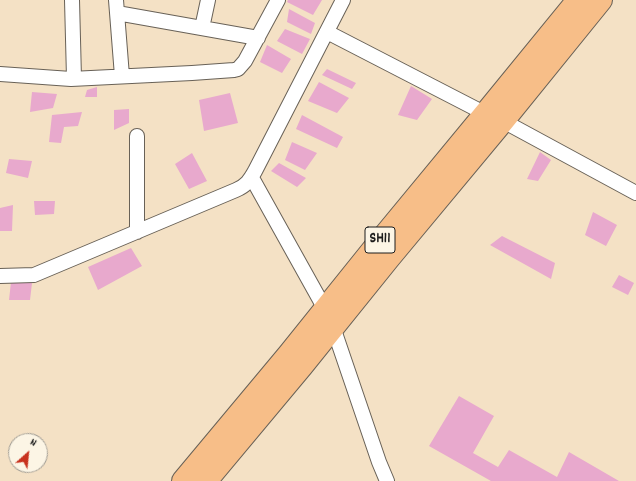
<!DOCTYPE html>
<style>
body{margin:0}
#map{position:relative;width:636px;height:481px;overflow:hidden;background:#f4e1c5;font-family:Dekko,sans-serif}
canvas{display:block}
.north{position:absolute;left:8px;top:433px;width:40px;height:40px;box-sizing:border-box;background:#fcf5e5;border:1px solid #a29e95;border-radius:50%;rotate:27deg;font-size:11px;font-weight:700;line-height:16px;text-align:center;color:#1c1c1c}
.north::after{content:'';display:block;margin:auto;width:14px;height:18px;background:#c8321e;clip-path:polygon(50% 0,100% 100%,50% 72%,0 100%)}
</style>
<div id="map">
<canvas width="636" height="481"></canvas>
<div class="north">N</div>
</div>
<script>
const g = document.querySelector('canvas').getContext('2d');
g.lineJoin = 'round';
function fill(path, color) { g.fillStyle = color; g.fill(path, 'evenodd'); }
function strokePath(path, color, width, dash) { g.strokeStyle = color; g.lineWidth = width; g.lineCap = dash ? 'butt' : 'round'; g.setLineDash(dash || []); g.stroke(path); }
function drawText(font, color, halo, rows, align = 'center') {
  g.font = font + ' Dekko,sans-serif'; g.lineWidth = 3; g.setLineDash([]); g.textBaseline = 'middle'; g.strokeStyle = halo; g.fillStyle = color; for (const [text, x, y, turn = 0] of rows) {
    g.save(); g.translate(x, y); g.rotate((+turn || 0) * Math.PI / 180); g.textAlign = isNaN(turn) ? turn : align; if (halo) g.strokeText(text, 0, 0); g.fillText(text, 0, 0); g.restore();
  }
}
const building = new Path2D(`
 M288 0H322L313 15 287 2Z
 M289 9 315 23 311 34 287 22Z
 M285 29 310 39 302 54 277 41Z
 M267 45 291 59 282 73 260 62Z
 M327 69 356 83 352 89 322 75Z
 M319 82 349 98 337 113 308 101Z
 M411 86 432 99 417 120 398 115Z
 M97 87V97H85L87 90Z
 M32 92 57 94 53 108 30 112Z
 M230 93 238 123 204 131 199 100Z
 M129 109V123L114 130V110Z
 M82 112 78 126 64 127 61 143 49 142 52 115Z
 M302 115 343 137 337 148 296 129Z
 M292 142 317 153 305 170 285 160Z
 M540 152 551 160 538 181 527 179Z
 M192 153 207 181 189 189 175 164Z
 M9 159 32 161 28 178 6 173Z
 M279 163 306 178 297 187 271 171Z
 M34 201H55L54 214 35 215Z
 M13 205 12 231H0V208Z
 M593 212 617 225 606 246 585 235Z
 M502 236 555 263 551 279 490 245Z
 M131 248 142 266 98 290 88 267Z
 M619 275 634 283 628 295 612 287Z
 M11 282 32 283 30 300H9Z
 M459 396 494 416 473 453 498 467 509 450 557 477 569 452 619 481H491L429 446Z`);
const street = new Path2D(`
 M72 0 74 78
 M116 0 122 76
 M117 13 258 38
 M202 28 208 0
 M327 32 486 114
 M0 74 71 79 192 73 234 70 238 69 245 61 278 0
 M503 121 636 193
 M137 136V232
 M252 178 325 309
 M0 276 34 275 236 190C246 186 250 180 255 171L343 0
 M333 327 379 462 387 481`);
const primary = new Path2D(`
 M183 481 289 354 375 247 489 109 578 0
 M206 481 302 366 389 258 503 121 601 0`);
const shields = [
 [380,240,30]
];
const shieldNames = [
 ["SH11",380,240]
];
fill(building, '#e8a9cd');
strokePath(street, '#686157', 16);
strokePath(primary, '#686157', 24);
strokePath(street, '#fff', 14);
strokePath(primary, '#f7be88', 22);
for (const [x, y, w] of shields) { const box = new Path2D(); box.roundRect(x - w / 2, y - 13, w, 26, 3); g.fillStyle = '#fcf5e5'; g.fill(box); strokePath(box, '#1c1c1c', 1); }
drawText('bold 15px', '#1c1c1c', null, shieldNames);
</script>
